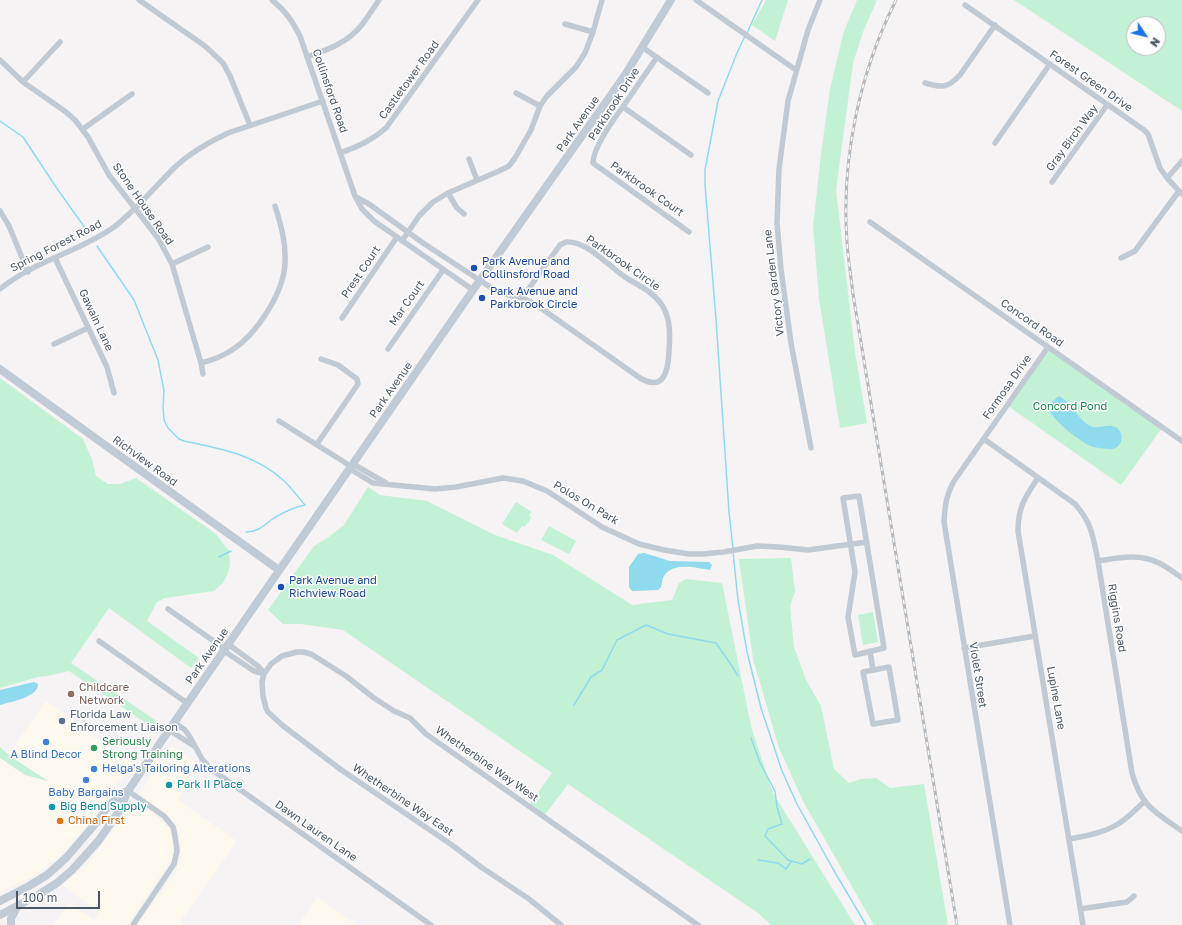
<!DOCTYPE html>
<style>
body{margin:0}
#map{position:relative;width:1182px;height:925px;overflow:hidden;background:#f5f3f3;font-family:"Golos Text",sans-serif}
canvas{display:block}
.north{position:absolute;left:1126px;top:16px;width:40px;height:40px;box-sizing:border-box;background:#fff;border:1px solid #b7bbc0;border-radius:50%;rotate:125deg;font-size:11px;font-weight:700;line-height:16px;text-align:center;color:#4a5661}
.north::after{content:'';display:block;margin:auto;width:14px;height:18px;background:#1a73e8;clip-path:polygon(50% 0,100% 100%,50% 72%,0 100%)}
.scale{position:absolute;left:16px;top:891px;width:84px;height:18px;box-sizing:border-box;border:2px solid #4a5661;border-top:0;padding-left:5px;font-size:12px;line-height:14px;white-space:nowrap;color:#4a5661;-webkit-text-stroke:3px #fff;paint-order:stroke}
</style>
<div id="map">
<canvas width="1182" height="925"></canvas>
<div class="north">N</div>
<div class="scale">100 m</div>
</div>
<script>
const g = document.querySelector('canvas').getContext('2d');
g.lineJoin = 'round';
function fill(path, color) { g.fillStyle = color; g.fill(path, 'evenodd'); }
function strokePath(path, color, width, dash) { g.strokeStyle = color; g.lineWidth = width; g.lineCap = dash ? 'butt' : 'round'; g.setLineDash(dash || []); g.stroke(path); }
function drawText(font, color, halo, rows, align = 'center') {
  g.font = font + ' "Golos Text",sans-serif'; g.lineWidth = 3; g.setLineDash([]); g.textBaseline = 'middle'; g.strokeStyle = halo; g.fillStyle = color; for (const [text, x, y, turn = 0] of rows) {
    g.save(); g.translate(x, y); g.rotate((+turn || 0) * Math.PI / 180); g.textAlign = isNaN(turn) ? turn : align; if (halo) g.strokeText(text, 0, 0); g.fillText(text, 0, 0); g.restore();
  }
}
const commercial = new Path2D(`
 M46 701 133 764 80 833 60 855 35 875 0 893V756L5 759Z
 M172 746 197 763 187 777 191 780 178 800 237 841 178 925H137L175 873 180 859 181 848 179 835 175 823 167 815 141 795 140 792Z
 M134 801 136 802 153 813 169 829 174 848 171 858 164 871 127 925H53L69 903 94 920 99 913 63 885 80 871 90 861Z
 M317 897 357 925H298Z`);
const green = new Path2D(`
 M766 0H788L775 41 752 25Z
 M857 0H877L863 32 853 63 836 190 855 352 867 423 840 428 819 299 813 226 821 154 830 89 843 34Z
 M1014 0H1182V111ZM1134 24H1158V48H1134Z
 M1048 349 1162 428 1121 485 1008 406Z
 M0 378 83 439 92 459 96 476 108 484H120L136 478 216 534 224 545 229 550 230 564 228 573 223 583 214 591 165 598 157 602 147 621 199 658 191 668 109 608 71 663 161 724 156 730 69 671 47 676 38 677 0 688Z
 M368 487 380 495 427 501 495 535 553 555 632 605 672 600 679 583 686 579 722 583 751 726 773 793 855 925H771L758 913 568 784 544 816 529 805 552 773 343 630 301 624H283L268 610 314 546 330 536 344 525Z
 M516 502 532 512 529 515 531 517C530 521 527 524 524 527L522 526 517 533 502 524Z
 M549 526 576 541 569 554 541 540Z
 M791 558 795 592 790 606 794 647 806 680 821 706 834 769 849 783 861 779 876 778 890 788 924 784 948 925H874L804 803 779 748 753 659 739 559Z
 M873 612 878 642 863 645 858 615Z
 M0 747 10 756 48 781 25 775 0 758Z`);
const water = new Path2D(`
 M1059 396C1072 402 1077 419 1090 426 1099 430 1108 422 1117 428 1125 434 1122 448 1112 449 1106 449 1099 448 1093 447 1081 443 1054 421 1049 410 1051 403 1053 400 1059 396Z
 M644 553 670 561 709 562 712 565 710 570C696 568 671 561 663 578 662 580 662 584 661 587L658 590 632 591 629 587V567L638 554Z
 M34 682 38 684C39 697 10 702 0 705V690Z`);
const stream = new Path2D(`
 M747 33 762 0
 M0 121 23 137 58 190 88 232
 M97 246 134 300 158 360 164 391 163 407 164 420 168 428 179 439 184 441C221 449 254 454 283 480 291 487 298 497 305 505
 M246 532C259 532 264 525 274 518 284 512 294 507 305 505
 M733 549 729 512 716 319 705 185V170L718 101 737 53 745 36
 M733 552 738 600 747 652 761 708 782 771 797 804 833 869 866 925
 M219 557 231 551
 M574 705 591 677 602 670 617 640 646 625 668 634 716 643 732 666 738 676
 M751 738 760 763 775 791 777 807 782 824 768 829 765 836 788 860 802 864 810 859
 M758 860 778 863 786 869 791 862`);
const street = new Path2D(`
 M139 0 205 46 223 63 230 76 250 125
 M272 0C286 11 292 21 300 36L355 196 362 209 374 221 473 290
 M696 0 796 70
 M965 5 1144 130 1148 134 1160 168 1167 178 1182 194
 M565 24 593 32
 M642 47 708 93
 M307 57C327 50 347 43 361 26 367 18 373 9 379 0
 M657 57C647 72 637 86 627 101 617 115 593 146 593 163L689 232
 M0 60 23 82 66 112 75 120 88 137 109 175 158 238 172 264 201 363 203 374
 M23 82 60 42
 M925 83C942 88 948 88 960 75L995 25
 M516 93 540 106
 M623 107 691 155
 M83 129 132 94
 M995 143 1050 64
 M340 153C359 146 371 141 386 128L478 0
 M469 159 477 180
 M1167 178 1182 161
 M1052 182 1107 105
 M448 193 457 208 464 214
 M356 197 369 204 423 243 490 287 505 294 522 298
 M0 211 9 226 28 272
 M870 222 1182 441
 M402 241 419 216 433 202 448 193 499 171 509 166 515 158 531 130 540 106 547 96 576 67 585 53 593 32 602 0
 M566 242C583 241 598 256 611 266 616 270 622 275 628 279 640 286 653 292 662 305 671 319 670 336 669 352 668 371 664 392 640 378L535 304 522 298 560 245Z
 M55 258 107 367 114 393
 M1121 258 1135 251 1179 191
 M172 264 208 247
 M0 289C34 261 79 252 114 227 119 224 123 219 128 215 144 200 159 183 175 167 190 153 209 142 228 133L323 101
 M342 318 397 237
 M54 344 88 328
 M388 349 443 270
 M201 363C213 360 223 356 232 350 257 334 284 292 285 263 286 242 281 225 275 206
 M279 421 352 467
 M984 439 1075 504C1092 523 1093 537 1098 561L1132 773C1141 806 1155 812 1182 831
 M317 444 358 384 357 379 338 365 321 359
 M811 448 791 343 781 269 777 223 779 169 788 101 808 30 820 0
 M353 464 386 483
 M350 469 373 483 435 489 456 487 503 478 523 481 547 491 602 527 639 544 664 550 689 554H702L724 552 757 546 779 547 808 550 867 542
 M1038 478C1025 497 1018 507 1018 531L1083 925
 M859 496 884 648 855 655 848 617 855 572 843 498Z
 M1098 561C1118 558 1139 553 1159 563 1167 567 1175 573 1182 578
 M168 609 225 649
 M99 641 187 703
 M228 644 258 666 264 673
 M964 648 1035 636
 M224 651 254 671 264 674
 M870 651 873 670
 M889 667 898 720 873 724 863 672Z
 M174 722 185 730 190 737 202 759 211 769 431 925
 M169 730 194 746
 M128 791 164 816 169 822 173 827 175 836 177 851 174 864 133 925
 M1069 839C1086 836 1103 833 1118 824 1128 818 1136 809 1145 801
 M1080 909 1127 902 1134 896
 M561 925 529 899 481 867 452 845 340 769 282 725 268 712 266 708 263 696 262 682 264 674 271 664 282 656 297 652H303L311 654 346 676 374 698 394 711 410 718 426 734 698 925
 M1010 925 944 522C945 505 946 496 954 481L1048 347`);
const secondary = new Path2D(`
 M0 369 91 435 279 570
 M0 901 29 886 47 875 66 858 97 822 109 805 127 791
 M0 915 38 895 57 883 72 870 84 857 99 840 119 811 128 791 171 727 473 290 625 75 671 0
 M11 925V919L17 907`);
const rail = new Path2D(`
 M896 0C859 74 841 160 847 242 848 259 851 276 853 294L957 925`);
const markers = [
 [474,268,4,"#1a4fb4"],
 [482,298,4,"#1a4fb4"],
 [281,587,4,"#1a4fb4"],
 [71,694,4,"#8d6e63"],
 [62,721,4,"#5c6f8a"],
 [46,742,4,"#3f7fe0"],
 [94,748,4,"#2e9e5b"],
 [94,769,4,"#3f7fe0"],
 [86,780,4,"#3f7fe0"],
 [169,785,4,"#0f9aa8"],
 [52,807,4,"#0f9aa8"],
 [60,821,4,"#e8710a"]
];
const streetNames = [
 ["Castletower Road",409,80,-54],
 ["Forest Green Drive",1091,81,35],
 ["Collinsford Road",330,91,71],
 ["Parkbrook Drive",614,104,-57],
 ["Park Avenue",578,124,-55],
 ["Gray Birch Way",1072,138,-54],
 ["Parkbrook Court",647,189,35],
 ["Stone House Road",143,204,55],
 ["Spring Forest Road",56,246,-27],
 ["Parkbrook Circle",623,263,35],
 ["Prest Court",361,272,-56],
 ["Victory Garden Lane",774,283,-97],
 ["Mar Court",407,303,-55],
 ["Gawain Lane",96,320,65],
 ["Concord Road",1032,323,35],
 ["Formosa Drive",1007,387,-55],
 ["Park Avenue",391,390,-55],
 ["Richview Road",145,461,36],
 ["Polos On Park",586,503,31],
 ["Riggins Road",1117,618,81],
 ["Park Avenue",207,656,-55],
 ["Violet Street",978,675,81],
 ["Lupine Lane",1056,698,80],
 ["Whetherbine Way West",487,764,35],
 ["Whetherbine Way East",403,800,34],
 ["Dawn Lauren Lane",316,831,35]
];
const transitNames = [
 ["Park Avenue and",482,262],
 ["Collinsford Road",482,275],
 ["Park Avenue and",490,292],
 ["Parkbrook Circle",490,305],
 ["Park Avenue and",289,581],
 ["Richview Road",289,594]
];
const parkNames = [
 ["Concord Pond",1070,407]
];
const educationNames = [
 ["Childcare",79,688],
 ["Network",79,701]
];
const serviceNames = [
 ["Florida Law",70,715],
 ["Enforcement Liaison",70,728]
];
const leisureNames = [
 ["Seriously",102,742],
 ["Strong Training",102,755]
];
const shopNames = [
 ["A Blind Decor",46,755],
 ["Helga's Tailoring Alterations",102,769,"left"],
 ["Baby Bargains",86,793]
];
const cultureNames = [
 ["Park II Place",177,785],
 ["Big Bend Supply",60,807]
];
const foodNames = [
 ["China First",68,821]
];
fill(commercial, '#fdf9ef');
fill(green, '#c3f1d5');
fill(water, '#90daee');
strokePath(stream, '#90daee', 1.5);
strokePath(street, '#c1cad2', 5.5);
strokePath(secondary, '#c1cbd6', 8);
strokePath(rail, '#b5b8bd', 3);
strokePath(rail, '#fff', 1.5, [4.5]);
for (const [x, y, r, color] of markers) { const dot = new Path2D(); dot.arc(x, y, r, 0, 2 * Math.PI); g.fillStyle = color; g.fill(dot); strokePath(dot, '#fff', 1.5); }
drawText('11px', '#4a5661', '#fff', streetNames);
drawText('11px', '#164399', '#fff', transitNames, 'left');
drawText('11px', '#17864f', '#fff', parkNames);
drawText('11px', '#785e54', '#fff', educationNames, 'left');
drawText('11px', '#4e5e75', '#fff', serviceNames, 'left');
drawText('11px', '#27864d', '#fff', leisureNames, 'left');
drawText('11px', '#366cbe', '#fff', shopNames);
drawText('11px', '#0d838f', '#fff', cultureNames, 'left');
drawText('11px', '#c56008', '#fff', foodNames, 'left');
</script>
